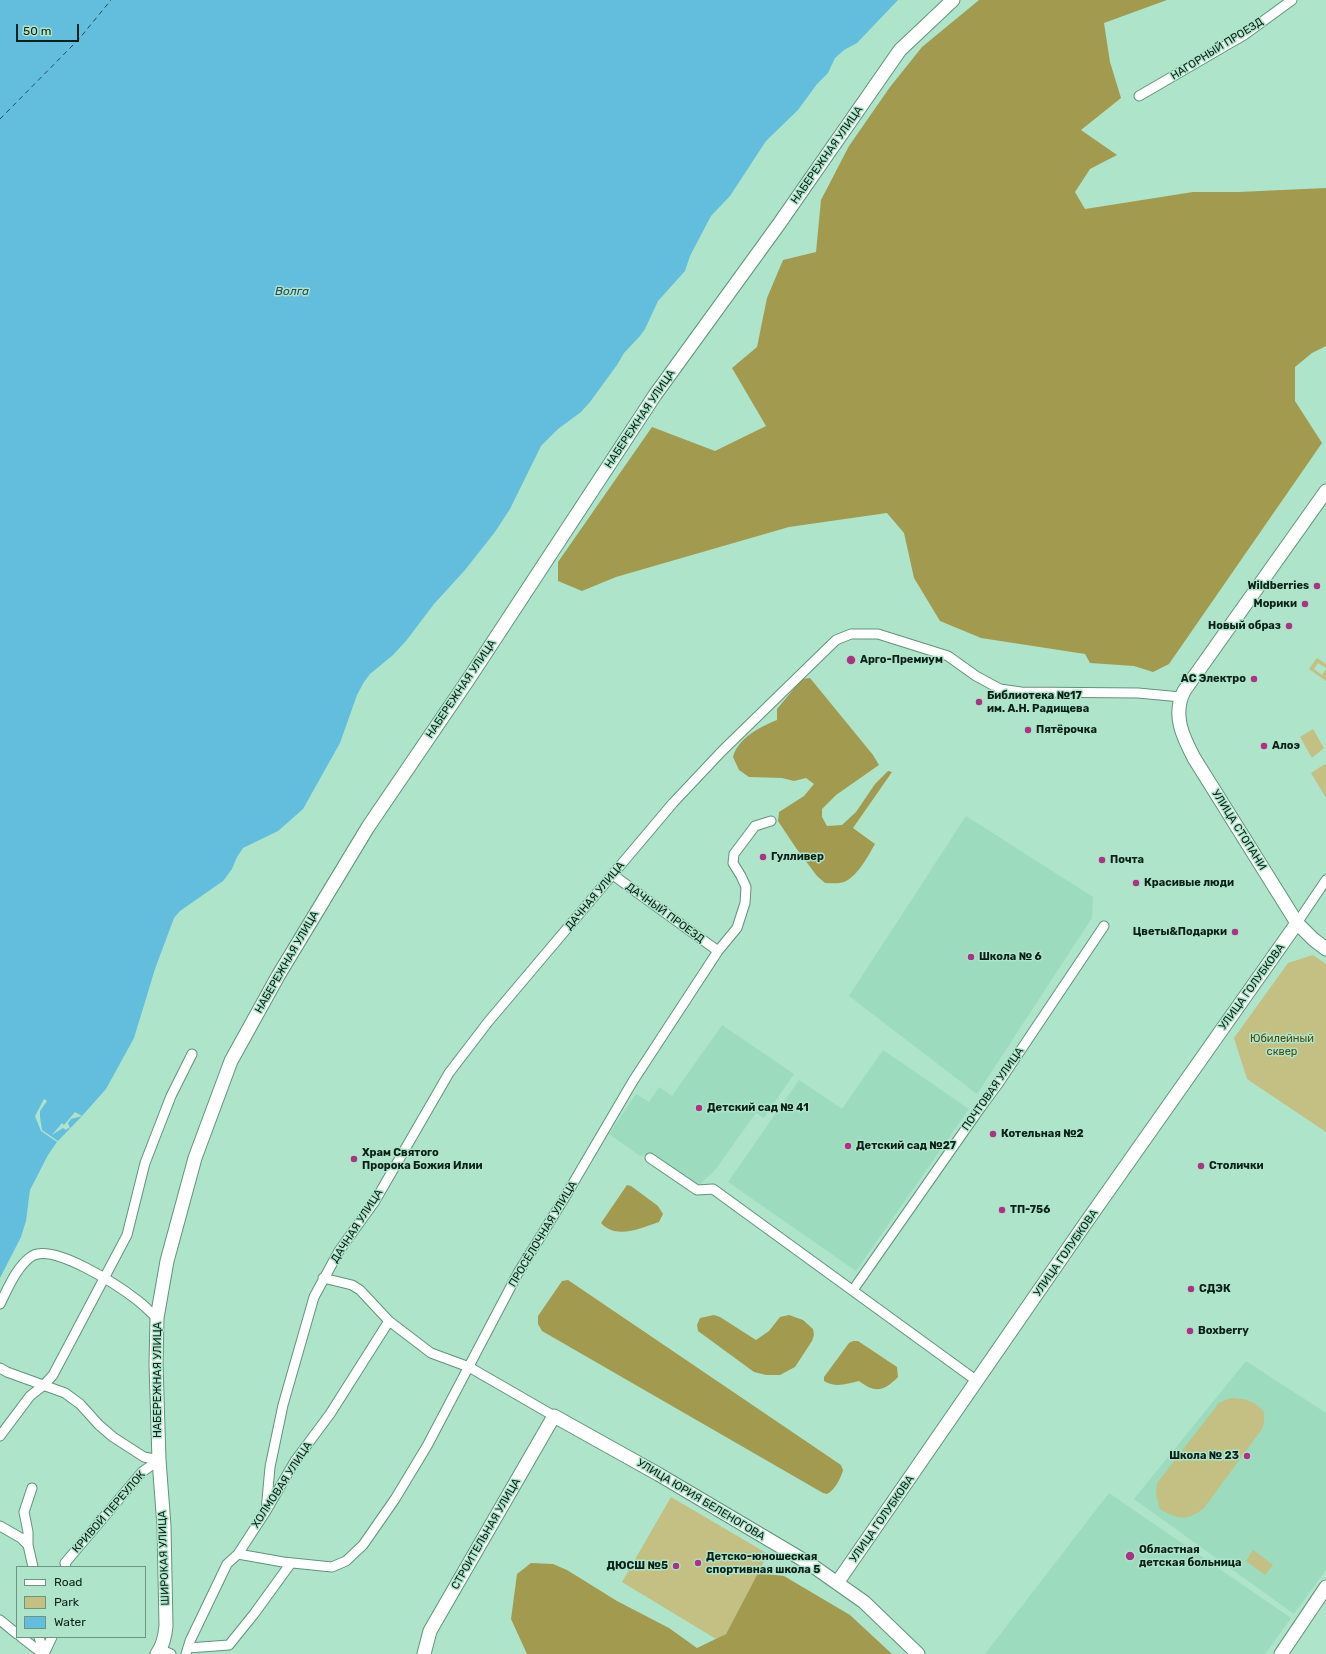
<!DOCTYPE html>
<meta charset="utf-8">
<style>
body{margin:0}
#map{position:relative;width:1326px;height:1654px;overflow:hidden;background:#aee4ca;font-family:Rubik,sans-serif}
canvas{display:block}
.legend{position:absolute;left:16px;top:1566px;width:130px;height:72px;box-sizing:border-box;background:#aee4ca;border:1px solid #6d9682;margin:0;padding:5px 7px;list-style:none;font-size:12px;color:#0b2017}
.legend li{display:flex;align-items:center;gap:8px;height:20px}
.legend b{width:20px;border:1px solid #6d9682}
.scale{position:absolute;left:16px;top:24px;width:63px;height:18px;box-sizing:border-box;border:2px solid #0b2017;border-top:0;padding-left:5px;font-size:12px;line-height:14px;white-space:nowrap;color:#0b2017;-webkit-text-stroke:3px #aee4ca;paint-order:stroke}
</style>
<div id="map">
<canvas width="1326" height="1654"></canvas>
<ul class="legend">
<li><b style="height:5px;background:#fff"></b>Road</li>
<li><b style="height:11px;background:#c4bf82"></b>Park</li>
<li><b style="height:11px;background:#63bede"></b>Water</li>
</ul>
<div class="scale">50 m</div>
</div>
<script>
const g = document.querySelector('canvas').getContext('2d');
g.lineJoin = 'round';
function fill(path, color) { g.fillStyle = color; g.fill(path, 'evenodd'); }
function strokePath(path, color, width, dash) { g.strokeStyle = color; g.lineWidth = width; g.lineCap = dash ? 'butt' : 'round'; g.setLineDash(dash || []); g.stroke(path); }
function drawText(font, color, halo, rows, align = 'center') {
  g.font = font + ' Rubik,sans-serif'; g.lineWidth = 3; g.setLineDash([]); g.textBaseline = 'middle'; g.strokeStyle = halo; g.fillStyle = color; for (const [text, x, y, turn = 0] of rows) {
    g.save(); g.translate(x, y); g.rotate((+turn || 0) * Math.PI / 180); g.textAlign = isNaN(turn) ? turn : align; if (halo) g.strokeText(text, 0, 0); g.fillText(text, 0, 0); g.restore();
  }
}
const built = new Path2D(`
 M966 816 1093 897 1092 918 977 1094 849 996Z
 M722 1025 794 1074 764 1118 756 1113 715 1170 698 1186 653 1154 640 1156 609 1134 636 1094 649 1102 659 1087 672 1096Z
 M883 1050 969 1109 856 1271 728 1182 799 1080 842 1109Z
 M1246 1361 1326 1413V1570L1294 1614 1134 1499Z
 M1109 1493 1291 1618 1265 1654H985Z`);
const green = new Path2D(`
 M1317 658 1326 664V668L1318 663 1314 669 1322 675 1326 669V681L1309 669Z
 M1313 729 1324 748 1312 758 1300 737Z
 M1325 764 1326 765V798L1311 773Z
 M1313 955 1326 964V1132L1247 1079 1234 1038 1288 963Z
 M1230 1398C1245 1398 1255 1401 1264 1412V1423L1262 1429 1204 1508C1187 1522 1177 1519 1160 1509L1156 1495 1157 1483 1219 1403Z
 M671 1497 768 1554 726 1634 716 1639 622 1582Z
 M1253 1550 1273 1565 1265 1575 1246 1561Z`);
const forest = new Path2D(`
 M979 0H1167L1104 23 1110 62 1121 98 1081 130 1117 155 1090 169 1075 192 1085 209 1193 192H1238L1326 188V346L1312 353 1295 367V401L1322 443 1169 664 1153 672 1134 666 1090 663 1085 654 981 638 940 621 914 578 904 533 887 513 789 527 616 577 582 591 558 581V562L652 427 715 451 766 426 732 368 757 347 767 298 783 260 816 252 821 200 849 146 890 87 922 47Z
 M810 678 873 755 879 765 836 795 822 809V817L827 826 842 825 856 812 875 784 888 771 892 772 853 828 875 844C868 856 858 876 844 882 838 884 831 883 825 883L817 876 796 848 778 821 779 812 804 796 814 784 806 778 794 781 782 778 749 777 739 770 733 757C738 738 760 727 777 720V709L802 679Z
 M627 1185 631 1186 658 1206 663 1214 659 1222C641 1228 616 1240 601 1223Z
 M568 1280 841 1465 843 1470C841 1478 835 1490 827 1494L823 1493 542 1331 538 1324V1316L562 1281Z
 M714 1315 720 1317 756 1340 769 1331 780 1317 789 1315 803 1320 813 1329 814 1335 812 1341 795 1367 780 1375H766L754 1372 698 1331 697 1325 700 1318Z
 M853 1341H858L897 1367 898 1377C883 1392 875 1393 859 1381 847 1384 835 1388 824 1381V1377L849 1343Z
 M531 1563 553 1564 567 1570 617 1601 669 1628 697 1648 726 1634 758 1573 784 1576 850 1615 892 1654H527L511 1619 517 1574Z`);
const water = new Path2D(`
 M0 0H898L857 43 844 50 835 58 828 73 817 84 798 110 766 141 730 196 711 216 690 256 685 271 658 301 645 329 640 336 624 353 617 365 590 402 581 412 558 429 541 446 510 509 495 532 465 570 434 604 406 641 393 655 370 674 364 682 357 695 340 743 303 809 278 831 243 848 237 857 232 869 223 881 180 911 174 918 155 969 134 1038 106 1089 82 1116 57 1142 48 1155 30 1190 26 1221 21 1237 0 1278Z`);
const pier = new Path2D(`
 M44 1099 47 1101 40 1111V1117L42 1130 58 1141 57 1142 41 1131 35 1116Z
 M75 1112 82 1116 71 1119 68 1123 70 1129 68 1128 66 1130 63 1128 52 1135 62 1123 64 1125Z`);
const ferry = new Path2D(`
 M0 119 79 39 111 0`);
const street = new Path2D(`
 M1139 96 1244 35 1292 0
 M613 875 718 951
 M1297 923 1326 880
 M650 1158 697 1190 713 1189 977 1381
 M323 1278 352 1285 360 1290 389 1321 431 1353 469 1367 554 1416
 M853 1290 981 1107 998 1084 1104 926
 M0 1304C8 1288 17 1266 32 1256 54 1243 119 1286 137 1300 144 1305 150 1312 157 1318
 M0 1368 7 1372 65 1393 80 1404 99 1425 113 1437 144 1457 159 1460
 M0 1436 30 1396 44 1385 53 1375 127 1235 145 1163 171 1096 192 1054
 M32 1488 24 1512 28 1532V1545L33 1567
 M266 1511 270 1467 283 1405 314 1297 339 1251 375 1201 449 1073 488 1022 673 803 722 751 836 640 851 634H878L948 656 976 676 1000 689 1021 692 1138 693 1181 697
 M0 1526 21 1538 28 1545
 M238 1554 283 1562 332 1567 346 1561 363 1545 395 1499 427 1446 518 1273 565 1197 633 1081 718 951 737 928 745 903 746 887 741 876 733 863 734 854 755 826 771 821
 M66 1567 65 1563 142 1472 159 1460
 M0 1620 17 1634
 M21 1637 43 1654
 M39 1637 44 1654
 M188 1648 229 1645 254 1614 291 1563
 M160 1649 171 1654
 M44 1654 52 1637
 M186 1654 190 1641 227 1564 238 1554 266 1511 295 1461 330 1414 389 1321`);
const secondary = new Path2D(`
 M1326 491 1184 691C1172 715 1183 737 1194 758L1297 923 1313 939 1326 949
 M837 1583 1085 1224 1297 923
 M157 1654C163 1646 165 1636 166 1626L164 1526 159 1460 156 1364 157 1318 167 1261 195 1158 231 1061 278 976 368 827 468 680 655 395 779 224 900 50 953 0
 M424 1654 430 1631 554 1416 658 1474 810 1564 864 1602 918 1654
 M1281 1654 1326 1587`);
const markers = [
 [1317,586,4,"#ad3284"],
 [1305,604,4,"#ad3284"],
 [1289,626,4,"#ad3284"],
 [851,660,5,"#ad3284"],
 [1254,679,4,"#ad3284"],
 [979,702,4,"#ad3284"],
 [1028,730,4,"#ad3284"],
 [1264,746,4,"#ad3284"],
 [763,857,4,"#ad3284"],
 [1102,860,4,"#ad3284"],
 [1136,883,4,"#ad3284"],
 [1235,932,4,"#ad3284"],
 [971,957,4,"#ad3284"],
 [699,1108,4,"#ad3284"],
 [993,1134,4,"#ad3284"],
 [848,1146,4,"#ad3284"],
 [354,1159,4,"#ad3284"],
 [1201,1166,4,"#ad3284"],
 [1002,1210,4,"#ad3284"],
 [1191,1289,4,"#ad3284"],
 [1190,1331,4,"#ad3284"],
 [1247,1456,4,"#ad3284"],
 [1130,1556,5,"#ad3284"],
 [698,1563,4,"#ad3284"],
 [676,1566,4,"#ad3284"]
];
const streetNames = [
 ["НАГОРНЫЙ ПРОЕЗД",1217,49,-32],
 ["НАБЕРЕЖНАЯ УЛИЦА",827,155,-55],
 ["НАБЕРЕЖНАЯ УЛИЦА",640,419,-56],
 ["НАБЕРЕЖНАЯ УЛИЦА",461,689,-56],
 ["УЛИЦА СТОПАНИ",1239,830,58],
 ["ДАЧНАЯ УЛИЦА",595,896,-50],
 ["ДАЧНЫЙ ПРОЕЗД",665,913,36],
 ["НАБЕРЕЖНАЯ УЛИЦА",287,962,-60],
 ["УЛИЦА ГОЛУБКОВА",1252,987,-54],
 ["ПОЧТОВАЯ УЛИЦА",993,1089,-55],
 ["ДАЧНАЯ УЛИЦА",357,1226,-57],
 ["ПРОСЁЛОЧНАЯ УЛИЦА",543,1234,-59],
 ["УЛИЦА ГОЛУБКОВА",1066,1253,-55],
 ["НАБЕРЕЖНАЯ УЛИЦА",158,1380,-90],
 ["ХОЛМОВАЯ УЛИЦА",282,1485,-57],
 ["УЛИЦА ЮРИЯ БЕЛЕНОГОВА",701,1500,31],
 ["КРИВОЙ ПЕРЕУЛОК",109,1512,-49],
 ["УЛИЦА ГОЛУБКОВА",882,1519,-55],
 ["СТРОИТЕЛЬНАЯ УЛИЦА",486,1534,-60],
 ["ШИРОКАЯ УЛИЦА",164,1558,-92]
];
const poiNames = [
 ["Wildberries",1309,586,"right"],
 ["Морики",1297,604,"right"],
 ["Новый образ",1281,626,"right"],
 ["Арго-Премиум",860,660],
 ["АС Электро",1246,679,"right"],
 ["Библиотека №17",987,696],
 ["им. А.Н. Радищева",987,709],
 ["Пятёрочка",1036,730],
 ["Алоэ",1272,746],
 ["Гулливер",771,857],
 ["Почта",1110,860],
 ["Красивые люди",1144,883],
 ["Цветы&Подарки",1227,932,"right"],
 ["Школа № 6",979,957],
 ["Детский сад № 41",707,1108],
 ["Котельная №2",1001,1134],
 ["Детский сад №27",856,1146],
 ["Храм Святого",362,1153],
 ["Пророка Божия Илии",362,1166],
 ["Столички",1209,1166],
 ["ТП-756",1010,1210],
 ["СДЭК",1199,1289],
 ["Boxberry",1198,1331],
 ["Школа № 23",1239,1456,"right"],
 ["Областная",1139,1550],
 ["детская больница",1139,1563],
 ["Детско-юношеская",706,1557],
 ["спортивная школа 5",706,1570],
 ["ДЮСШ №5",668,1566,"right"]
];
const parkNames = [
 ["Юбилейный",1282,1039],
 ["сквер",1282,1052]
];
const waterNames = [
 ["Волга",292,292]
];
fill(built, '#9cdbbd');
fill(green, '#c4bf82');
fill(forest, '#a29b4f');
fill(water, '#63bede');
fill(pier, '#aee4ca');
strokePath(ferry, '#234b59', 1, [5, 4]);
strokePath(street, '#60947c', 11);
strokePath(secondary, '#60947c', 15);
strokePath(street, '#fff', 9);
strokePath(secondary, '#fff', 13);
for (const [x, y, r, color] of markers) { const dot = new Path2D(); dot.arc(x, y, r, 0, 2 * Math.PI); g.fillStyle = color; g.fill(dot); strokePath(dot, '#aee4ca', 1.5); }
drawText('11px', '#0b2017', '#aee4ca', streetNames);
drawText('bold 11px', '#0b2017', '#aee4ca', poiNames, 'left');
drawText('11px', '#4d480b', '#aee4ca', parkNames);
drawText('italic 12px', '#234b59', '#aee4ca', waterNames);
</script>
